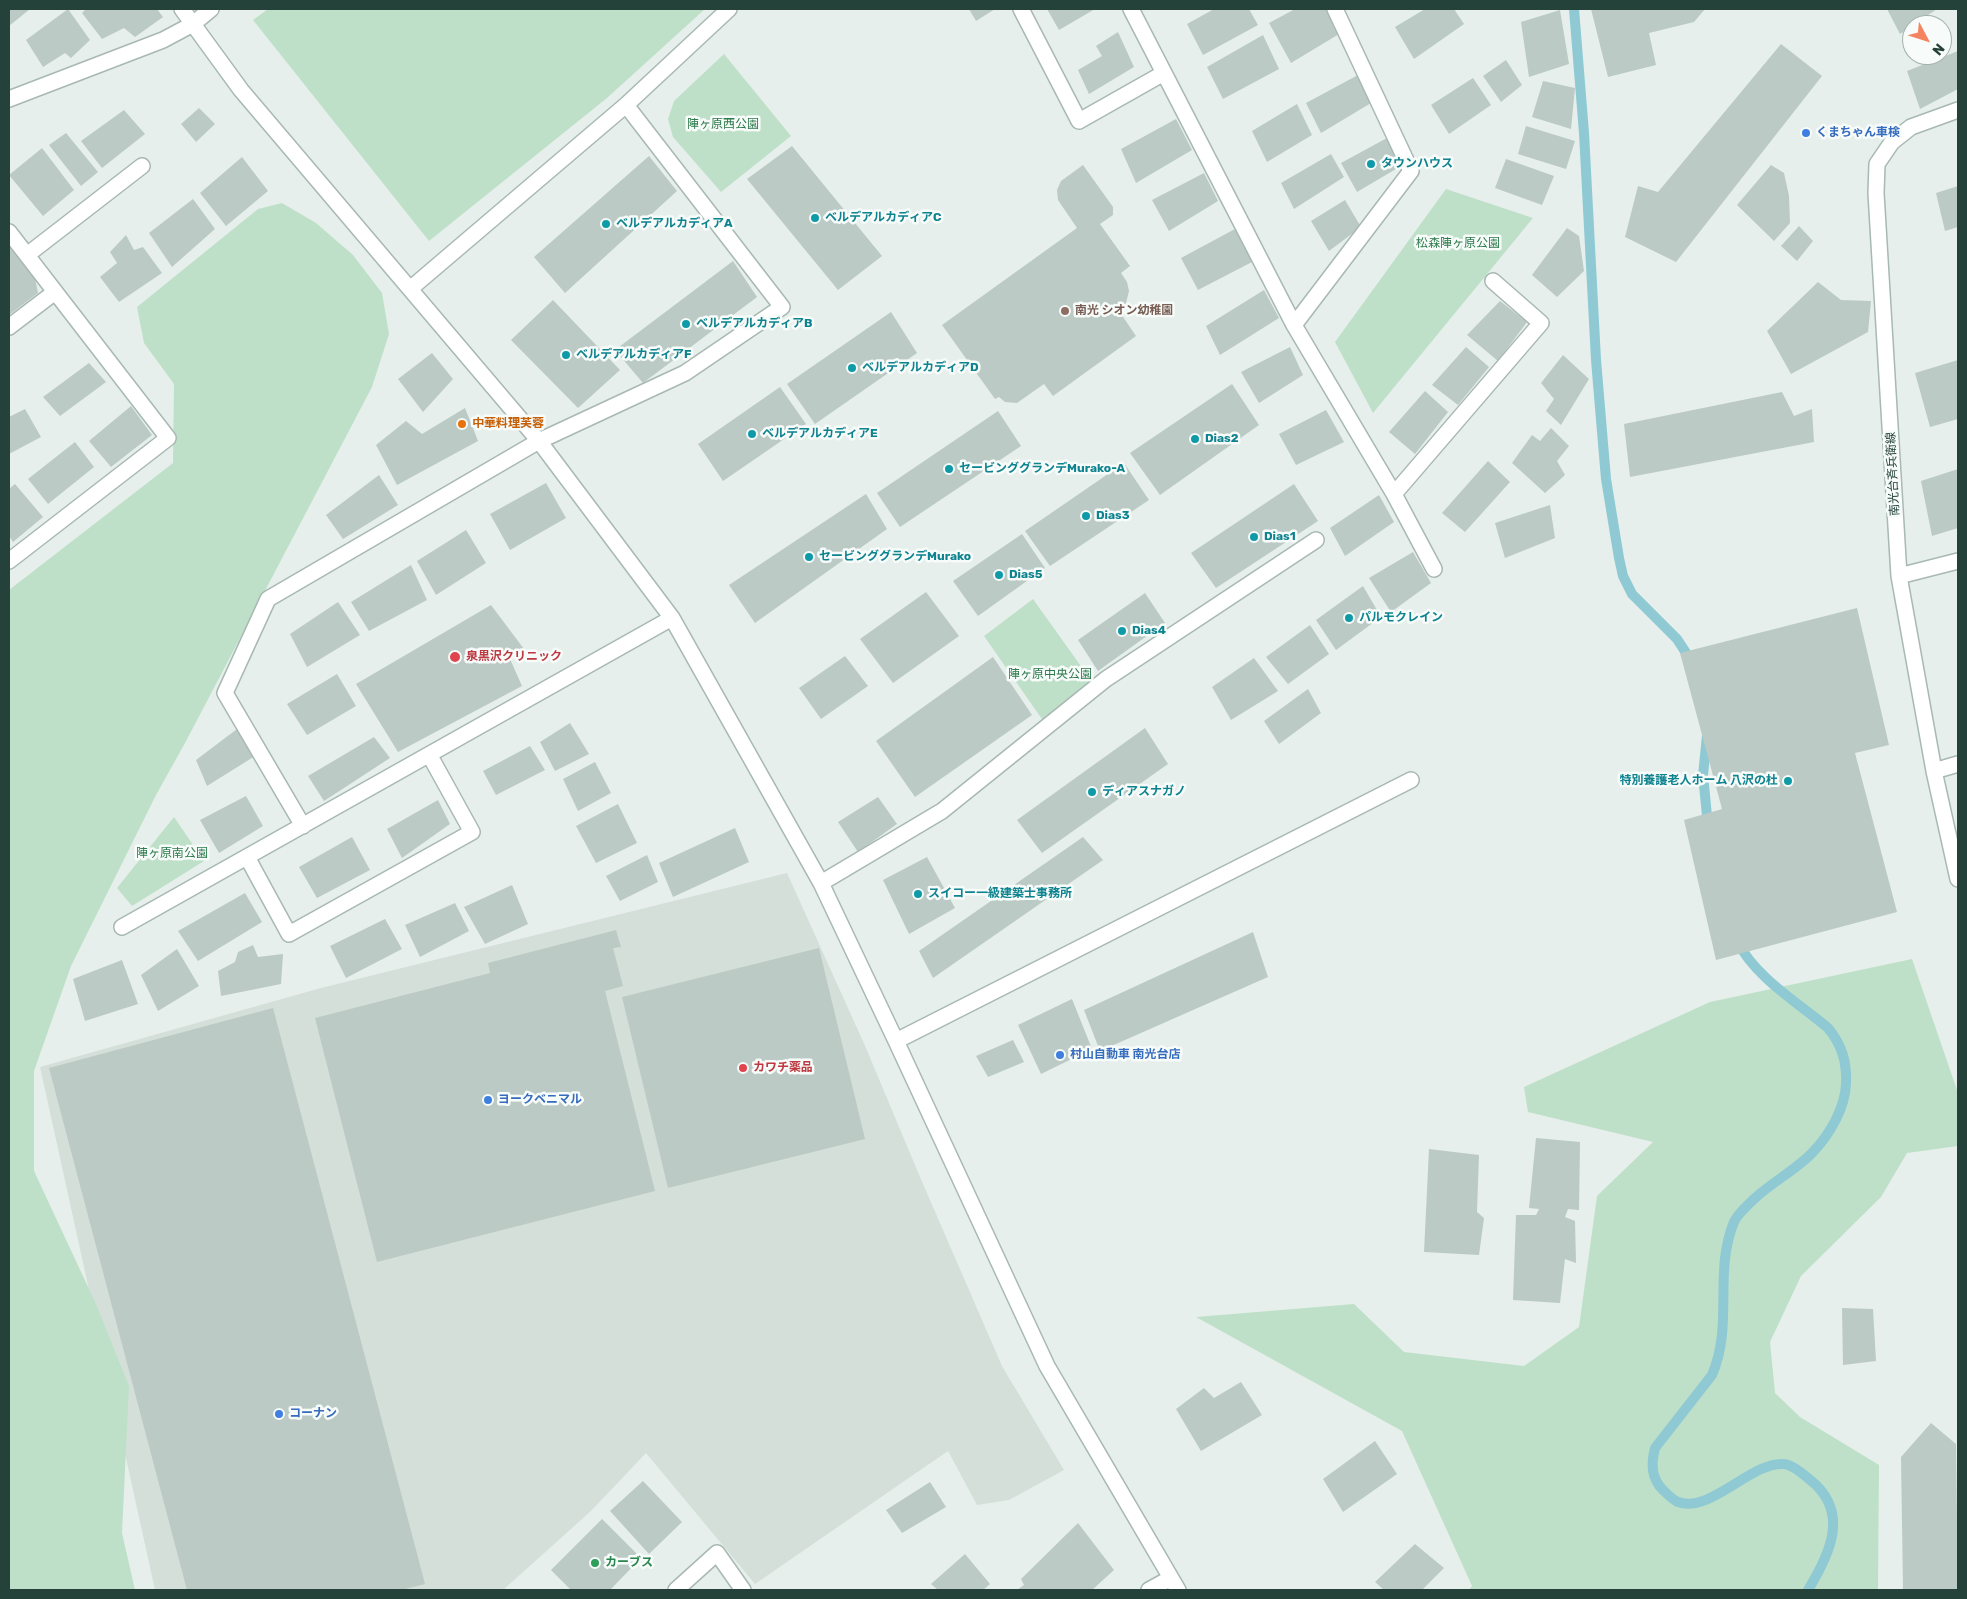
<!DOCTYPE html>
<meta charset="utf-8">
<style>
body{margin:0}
#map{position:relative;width:1967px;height:1599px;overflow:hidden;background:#e6efeb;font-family:Rubik,sans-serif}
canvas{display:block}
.frame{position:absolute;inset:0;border:10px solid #24423a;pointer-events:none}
.north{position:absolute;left:1902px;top:15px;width:50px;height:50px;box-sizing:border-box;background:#f7fbf9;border:1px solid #a3b1ad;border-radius:50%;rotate:130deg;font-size:14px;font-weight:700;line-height:20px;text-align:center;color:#24423a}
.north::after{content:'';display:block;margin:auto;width:18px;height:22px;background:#f4845f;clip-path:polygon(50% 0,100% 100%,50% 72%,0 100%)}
</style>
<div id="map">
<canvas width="1967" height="1599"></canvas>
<div class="frame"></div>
<div class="north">N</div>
</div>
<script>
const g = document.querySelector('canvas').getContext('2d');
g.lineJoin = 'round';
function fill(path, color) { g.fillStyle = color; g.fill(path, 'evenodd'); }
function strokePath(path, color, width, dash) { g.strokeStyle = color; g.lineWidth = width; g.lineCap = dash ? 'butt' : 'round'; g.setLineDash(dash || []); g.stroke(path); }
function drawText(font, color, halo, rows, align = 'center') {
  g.font = font + ' Rubik,"Noto Sans JP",sans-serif'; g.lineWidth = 5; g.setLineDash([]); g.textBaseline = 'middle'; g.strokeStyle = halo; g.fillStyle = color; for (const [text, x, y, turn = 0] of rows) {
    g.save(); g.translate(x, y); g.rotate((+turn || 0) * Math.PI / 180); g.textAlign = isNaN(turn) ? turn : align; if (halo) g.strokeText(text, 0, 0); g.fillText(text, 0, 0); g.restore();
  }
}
const built = new Path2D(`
 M787 873 866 1048 920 1177 1002 1366 1064 1470 1009 1500 977 1505 948 1451 755 1584 646 1453 591 1511 503 1590H155L40 1067 321 988Z`);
const green = new Path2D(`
 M268 9H705L607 98 429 241 253 20Z
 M724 54 791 136 721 192 673 137 668 119 674 101Z
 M1446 189 1533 218 1373 413 1335 342Z
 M282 203 316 223 353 255 382 293 389 334 372 387 185 743 156 795 71 966 34 1071V1171L96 1304 129 1386 122 1533 135 1590H9V590L173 463 174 384 144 343 137 307 258 209Z
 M1033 599 1093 683 1044 722 984 636Z
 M174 817 204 861 132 906 117 888Z
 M1912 959 1958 1093V1146L1907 1153 1881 1197 1801 1276 1770 1342 1775 1393 1800 1417 1879 1465 1878 1590H1469L1472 1586 1402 1431 1196 1317 1354 1304 1404 1352 1524 1366 1579 1327 1597 1196 1653 1142 1528 1112 1524 1087 1710 1002Z`);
const stream = new Path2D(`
 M1574 9 1584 133 1596 360 1606 479 1619 558 1623 576 1632 594 1677 639 1692 662
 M1707 736 1703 775 1708 826
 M1737 941C1756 978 1797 1002 1828 1028 1842 1045 1847 1062 1846 1084 1845 1108 1830 1134 1813 1152 1796 1170 1772 1182 1754 1199 1747 1206 1738 1213 1734 1222 1713 1273 1734 1324 1712 1375L1655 1448C1651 1464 1651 1478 1663 1490 1667 1494 1673 1500 1678 1502 1710 1514 1751 1462 1783 1464 1792 1464 1803 1474 1809 1479 1851 1511 1830 1554 1808 1590`);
const building = new Path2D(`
 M9 9H30L9 26Z
 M68 9 90 40 71 58 65 53 43 67 26 40Z
 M86 9H157L163 17 135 37 124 28 102 39 82 13Z
 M969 9H995L976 21Z
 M1047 9H1095L1059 30Z
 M1214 9H1249L1258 25 1203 55 1187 24Z
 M1295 9H1326L1339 34 1291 63 1269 23Z
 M1425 9H1454L1464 24 1414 59 1395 27Z
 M1591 9H1705L1694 22 1649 33 1656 65 1608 77Z
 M1887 9H1937L1900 34Z
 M1560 10 1569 64 1529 77 1521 22Z
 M1118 32 1134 67 1089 94 1078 70 1102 56 1096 46Z
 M1263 35 1279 69 1223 99 1207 67Z
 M1781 44 1822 76 1676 262 1625 237 1638 186 1658 192Z
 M1958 51V89L1920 109 1907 71Z
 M1506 60 1522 85 1501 102 1483 76Z
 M1358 75 1371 103 1321 133 1306 103Z
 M1473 78 1491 105 1449 134 1431 105Z
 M1543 81 1575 88 1571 129 1532 117Z
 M1297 104 1312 135 1267 162 1252 131Z
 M199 108 215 124 196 142 181 124Z
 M124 110 145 134 102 168 81 141Z
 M1176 119 1192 150 1136 183 1121 149Z
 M1526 126 1575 141 1566 169 1518 154Z
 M66 133 98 172 81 186 49 145Z
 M1387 138 1401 166 1357 192 1341 163Z
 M792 146 882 256 838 290 747 179Z
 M42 148 74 190 43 216 9 175Z
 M1331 154 1344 177 1294 209 1281 183Z
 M649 156 677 191 565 293 534 257Z
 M242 157 268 191 226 226 200 193Z
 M1506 159 1554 176 1542 205 1495 188Z
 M1083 165 1113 207V215L1100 224 1130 266 1121 273 1127 282 1129 291 1126 303 1119 311 1136 336 1053 396 1044 384 1017 403 1005 402 999 397 995 399 942 325 1077 228 1058 200 1057 190 1061 181Z
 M1771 165 1784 173 1789 196 1790 223 1774 241 1737 205Z
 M1204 173 1218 201 1169 231 1152 200Z
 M1958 186V227L1945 231 1936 193Z
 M193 199 215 229 172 267 149 233Z
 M1345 200 1361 227 1329 251 1311 221Z
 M1799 226 1813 241 1797 261 1781 246Z
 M1567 228 1579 236 1584 271 1557 297 1532 275Z
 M1235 229 1252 262 1198 290 1181 258Z
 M126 235 134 250 143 247 162 273 119 302 100 277 117 263 110 252Z
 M11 246 35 278 38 293 9 315V247Z
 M733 261 757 297 643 383 615 350Z
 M1818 282 1841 300 1871 301 1868 332 1791 374 1767 331Z
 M1264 290 1279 318 1220 355 1206 326Z
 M553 300 620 370 578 408 511 340Z
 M1500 301 1527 322 1498 361 1467 335Z
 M891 312 917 353 815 424 787 384Z
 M1290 347 1303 375 1259 403 1241 372Z
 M1466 347 1489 367 1458 405 1432 385Z
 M432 353 453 379 423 412 398 379Z
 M1563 355 1589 379 1561 425 1546 411 1554 399 1541 383Z
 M1958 360V419L1930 427 1915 373Z
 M89 363 106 382 60 416 43 397Z
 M1232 384 1259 425 1160 495 1130 453Z
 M780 387 806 424 723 481 698 444Z
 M1425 391 1448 412 1415 454 1389 432Z
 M1782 392 1794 416 1812 409 1814 442 1630 477 1624 424Z
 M131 406 152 435 111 467 89 441Z
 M465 408 478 441 397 485 376 445 406 421 422 434Z
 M25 409 41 437 9 454V417Z
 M1326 410 1344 442 1296 465 1279 434Z
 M998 411 1021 446 900 527 877 493Z
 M1551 428 1569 446 1557 461 1565 475 1545 493 1512 463 1532 435 1540 441Z
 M75 442 94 467 48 504 28 479Z
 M1488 461 1510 482 1465 532 1442 513Z
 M1124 463 1149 500 1050 566 1025 531Z
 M1958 469V528L1932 536 1921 481Z
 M379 475 398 505 343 539 326 515Z
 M546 483 566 518 510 550 490 514Z
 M15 484 43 517 13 542 9 536V489Z
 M1294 484 1318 521 1216 588 1191 553Z
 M866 494 887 529 755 623 729 585Z
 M1379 495 1394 522 1345 556 1330 528Z
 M1550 505 1555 538 1505 558 1495 523Z
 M466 530 486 563 436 595 417 561Z
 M1022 534 1045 568 978 616 953 581Z
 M1413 552 1431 583 1391 612 1369 578Z
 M411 565 427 600 369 631 351 602Z
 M1363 586 1381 617 1336 650 1316 620Z
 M926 592 959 636 893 683 860 639Z
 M1145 593 1165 623 1098 671 1078 640Z
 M338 602 360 635 307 667 290 634Z
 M491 605 524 649 510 659 522 686 398 752 356 684Z
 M1857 608 1889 745 1855 753 1897 912 1716 960 1684 820 1722 809 1680 653Z
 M1310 625 1329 654 1288 684 1266 657Z
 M845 656 868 686 821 719 799 688Z
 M993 657 1032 715 915 797 876 741Z
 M1254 658 1278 691 1231 720 1212 687Z
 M337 674 356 706 307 735 287 704Z
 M1308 689 1321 713 1279 744 1264 721Z
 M570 723 589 754 555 771 540 742Z
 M1145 728 1168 764 1042 853 1017 820Z
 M237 729 255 756 207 786 196 760Z
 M374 737 390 758 324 801 308 776Z
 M530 746 545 770 496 795 483 771Z
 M595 762 611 793 578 811 563 779Z
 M246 796 263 826 219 853 200 820Z
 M878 797 897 824 858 852 838 822Z
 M438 800 450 824 402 858 387 829Z
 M618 804 637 843 596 863 576 826Z
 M735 828 749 862 673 897 659 863Z
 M352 837 370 870 317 898 299 867Z
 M1083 837 1103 860 933 978 919 951Z
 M647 855 658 882 620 901 606 876Z
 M927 857 955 908 909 934 883 880Z
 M512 885 528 924 485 944 464 907Z
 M245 893 262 922 198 961 178 931Z
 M455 903 469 931 420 957 405 925Z
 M385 919 402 949 346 978 330 946Z
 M616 930 621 947 613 948 623 986 605 991 655 1191 377 1262 315 1018 490 973 488 963Z
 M1253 932 1268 977 1100 1051 1084 1010Z
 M253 945 258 957 283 954 281 984 221 996 218 971 235 962 238 952Z
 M819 948 865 1139 668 1188 622 997Z
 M177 949 199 986 158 1011 141 975Z
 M122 960 138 1004 85 1021 73 979Z
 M1072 999 1092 1049 1041 1074 1018 1025Z
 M273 1008 425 1584 401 1590H187L49 1068Z
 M1013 1040 1024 1062 988 1077 976 1056Z
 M1536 1138 1580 1142 1579 1210 1568 1209 1565 1217 1575 1221 1576 1263 1565 1259 1560 1303 1513 1300 1516 1215H1536L1539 1209 1529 1208Z
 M1429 1149 1479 1155 1477 1212 1484 1218 1479 1255 1424 1252Z
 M1842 1308 1873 1309 1876 1361 1843 1365Z
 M1241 1382 1262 1415 1201 1451 1176 1409 1204 1388 1214 1398Z
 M1931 1423 1956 1444 1958 1590H1903L1901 1457Z
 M1375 1441 1397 1474 1343 1512 1323 1479Z
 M643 1481 682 1522 649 1554 610 1511Z
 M930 1482 946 1507 902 1533 886 1510Z
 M602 1519 641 1558 610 1590H571L551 1570Z
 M1078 1523 1114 1570 1092 1590H1017L1024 1585 1021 1579Z
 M1415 1544 1444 1568 1422 1590H1384L1375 1582Z
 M965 1554 990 1584 983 1590H938L931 1584Z`);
const minor = new Path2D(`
 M182 9 241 90 539 441 672 618 821 883 896 1041 1047 1366 1178 1590
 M1021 9 1079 121 1164 73
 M1131 9 1294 325 1394 494 1434 569
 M9 99 163 40 193 24 211 9
 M1958 110 1911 127 1892 142 1877 164 1876 193 1899 576 1934 771 1958 879
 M9 232 168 438 9 561
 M27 255 142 166
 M410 289 626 105 729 9
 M1294 325 1411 171 1335 9
 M9 327 55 292
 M1394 494 1541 323 1493 281
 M1899 576 1958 561
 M1934 771 1958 764
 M303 826 225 693 268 599 539 441 685 373 782 307 626 105
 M247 857 289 934 472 832 430 756
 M821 883 942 811 1106 679 1316 540
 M122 927 672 618
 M896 1041 1411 780
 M676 1590 717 1553 743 1590
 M1149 1590 1171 1578`);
const markers = [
 [1806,133,5,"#3f7fe0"],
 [1371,164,5,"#0f9aa8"],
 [815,218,5,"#0f9aa8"],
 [606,224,5,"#0f9aa8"],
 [1065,311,5,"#8d6e63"],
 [686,324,5,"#0f9aa8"],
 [566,355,5,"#0f9aa8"],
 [852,368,5,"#0f9aa8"],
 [462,424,5,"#e8710a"],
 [752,434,5,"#0f9aa8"],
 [1195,439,5,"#0f9aa8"],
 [949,469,5,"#0f9aa8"],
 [1086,516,5,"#0f9aa8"],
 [1254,537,5,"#0f9aa8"],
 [809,557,5,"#0f9aa8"],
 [999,575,5,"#0f9aa8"],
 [1349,618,5,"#0f9aa8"],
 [1122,631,5,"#0f9aa8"],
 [455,657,6,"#e0444e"],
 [1788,781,5,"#0f9aa8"],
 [1092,792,5,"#0f9aa8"],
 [918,894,5,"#0f9aa8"],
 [1060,1055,5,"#3f7fe0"],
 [743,1068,5,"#e0444e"],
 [488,1100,5,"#3f7fe0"],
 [279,1414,5,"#3f7fe0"],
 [595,1563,5,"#2e9e5b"]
];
const parkNames = [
 ["陣ヶ原西公園",723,125],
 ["松森陣ヶ原公園",1458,244],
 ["陣ヶ原中央公園",1050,675],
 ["陣ヶ原南公園",172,854]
];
const shopNames = [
 ["くまちゃん車検",1816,133],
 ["村山自動車 南光台店",1070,1055],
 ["ヨークベニマル",498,1100],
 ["コーナン",289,1414]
];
const cultureNames = [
 ["タウンハウス",1381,164],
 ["ベルデアルカディアC",825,218],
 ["ベルデアルカディアA",616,224],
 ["ベルデアルカディアB",696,324],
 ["ベルデアルカディアF",576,355],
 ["ベルデアルカディアD",862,368],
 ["ベルデアルカディアE",762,434],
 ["Dias2",1205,439],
 ["セービンググランデMurako-A",959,469],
 ["Dias3",1096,516],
 ["Dias1",1264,537],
 ["セービンググランデMurako",819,557],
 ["Dias5",1009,575],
 ["パルモクレイン",1359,618],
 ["Dias4",1132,631],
 ["特別養護老人ホーム 八沢の杜",1778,781,"right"],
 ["ディアスナガノ",1102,792],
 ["スイコー一級建築士事務所",928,894]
];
const educationNames = [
 ["南光 シオン幼稚園",1075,311]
];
const foodNames = [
 ["中華料理芙蓉",472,424]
];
const streetNames = [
 ["南光台斉兵衛線",1893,474,-93]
];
const healthNames = [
 ["泉黒沢クリニック",466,657],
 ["カワチ薬品",753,1068]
];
const leisureNames = [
 ["カーブス",605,1563]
];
fill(built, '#d4dfda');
fill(green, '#bfe0c8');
strokePath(stream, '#8ec9d4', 10);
fill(building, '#bbcac4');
strokePath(minor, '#a8b8b2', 18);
strokePath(minor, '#fff', 15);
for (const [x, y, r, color] of markers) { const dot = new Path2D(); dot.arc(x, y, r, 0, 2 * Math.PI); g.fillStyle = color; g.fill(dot); strokePath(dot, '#f7fbf9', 2); }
drawText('12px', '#2d7a4b', '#f7fbf9', parkNames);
drawText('bold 12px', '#366cbe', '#f7fbf9', shopNames, 'left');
drawText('bold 12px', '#0d838f', '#f7fbf9', cultureNames, 'left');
drawText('bold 12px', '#785e54', '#f7fbf9', educationNames, 'left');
drawText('bold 12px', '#c56008', '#f7fbf9', foodNames, 'left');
drawText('12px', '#24423a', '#f7fbf9', streetNames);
drawText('bold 12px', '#be3a42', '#f7fbf9', healthNames, 'left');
drawText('bold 12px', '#27864d', '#f7fbf9', leisureNames, 'left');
</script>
